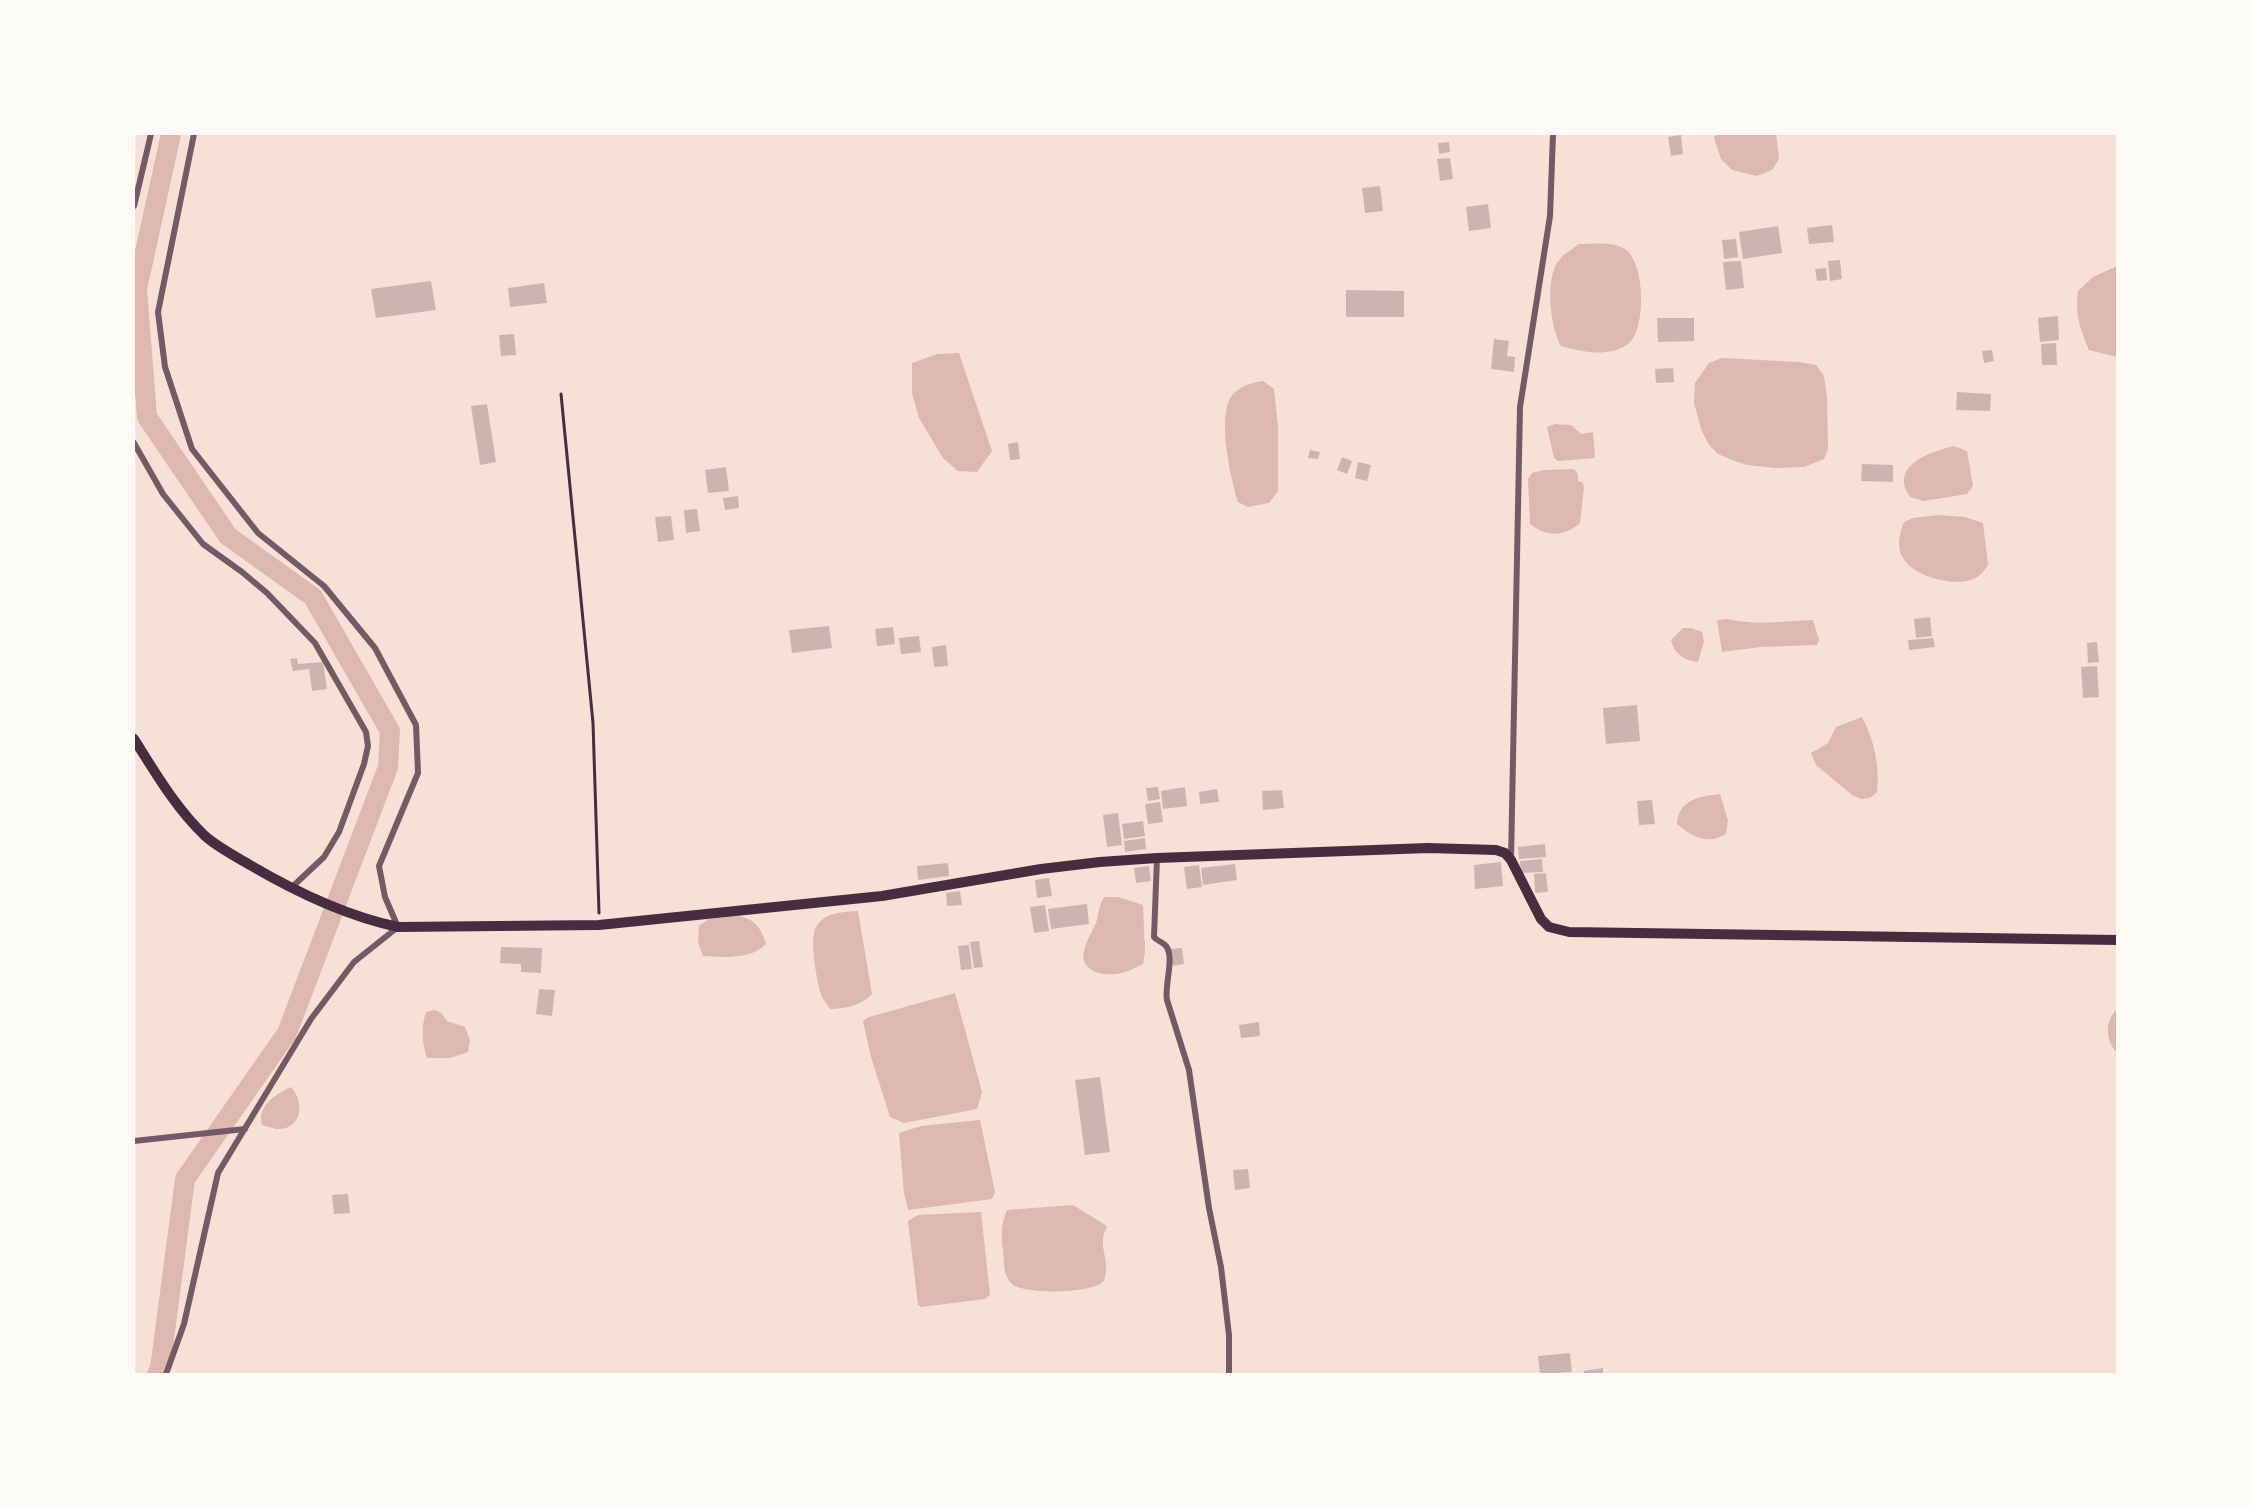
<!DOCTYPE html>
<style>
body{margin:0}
#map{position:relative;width:2251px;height:1508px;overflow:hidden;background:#f7e1d7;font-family:"Zilla Slab",serif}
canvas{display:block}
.frame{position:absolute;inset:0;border:135px solid #fffaf5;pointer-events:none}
</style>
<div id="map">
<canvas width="2251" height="1508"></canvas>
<div class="frame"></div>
</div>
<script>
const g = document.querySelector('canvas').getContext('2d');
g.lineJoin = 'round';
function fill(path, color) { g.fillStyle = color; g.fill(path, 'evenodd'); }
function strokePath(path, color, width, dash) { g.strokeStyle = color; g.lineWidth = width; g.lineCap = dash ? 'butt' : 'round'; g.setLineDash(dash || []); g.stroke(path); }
const water = new Path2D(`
 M1715 134H1776L1779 159 1772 170 1757 176 1732 170 1721 159 1714 138Z
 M1579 244C1593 244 1612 241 1625 249 1645 262 1647 330 1628 344 1609 358 1582 352 1561 346 1550 327 1544 276 1560 259 1565 253 1573 249 1579 244Z
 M2117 266V357L2089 350C2080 328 2075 315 2078 291L2093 277Z
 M959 353 992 451 977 472 958 471 943 458 919 418 912 393V363L937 354Z
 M1722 358 1799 362 1816 365 1824 376 1827 397 1828 449 1824 459 1804 467 1775 468 1747 465 1732 460 1718 454 1709 445 1701 429 1694 403 1695 383 1709 363Z
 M1263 381 1274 389 1278 426V491L1269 503 1248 507 1238 502C1231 479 1215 411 1234 393 1243 385 1252 383 1263 381Z
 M1555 424 1571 425 1581 434 1593 432 1595 458 1558 461 1554 458 1547 427Z
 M1954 446 1967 451 1973 486 1967 494 1924 501 1910 497C1907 492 1903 486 1904 479 1906 459 1938 450 1954 446Z
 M1574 469 1578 474V481L1582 482 1584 487 1580 523C1564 537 1546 537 1530 524L1528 479 1532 473 1544 470Z
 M1938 515 1965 517 1983 523 1988 565C1983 573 1977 579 1967 581 1947 585 1909 575 1901 554 1897 544 1900 531 1904 522L1913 518Z
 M1727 619C1756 626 1784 621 1813 620L1819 640 1817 645 1761 647 1722 652 1717 620Z
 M1683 628H1691L1702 632 1704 642 1698 662C1685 661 1674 654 1671 640Z
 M1862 717C1874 739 1880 767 1877 792L1870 798 1861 799 1852 795 1816 765 1811 753 1828 743 1836 727Z
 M1720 794 1728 820 1726 834C1708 845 1692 837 1677 824 1678 800 1700 796 1720 794Z
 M1104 897H1118L1143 905 1145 951 1143 964C1134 968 1126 973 1116 974 1101 976 1079 970 1084 951 1086 940 1093 931 1097 920 1099 912 1099 905 1104 897Z
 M858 911 872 994C863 1005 844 1009 830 1009 828 1005 824 1001 822 997 817 984 809 940 816 927 825 912 843 912 858 911Z
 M739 916C756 920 761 928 766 944 751 960 724 957 703 956L698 942 699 926 709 919Z
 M955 993 982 1092 977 1109 904 1123 890 1117 871 1057 863 1021 869 1017Z
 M435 1010 441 1013 447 1021 465 1027 470 1040 468 1052 450 1058H427C422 1043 421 1027 426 1012Z
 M2115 1011H2117V1051H2115C2106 1038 2105 1023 2115 1011Z
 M291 1087C306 1103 301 1131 276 1129 272 1128 267 1126 262 1125 257 1105 276 1094 291 1087Z
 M980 1120 995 1192 992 1199 908 1210 904 1193 899 1133 921 1126Z
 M1073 1205 1107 1226C1106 1230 1103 1235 1103 1239 1102 1252 1110 1267 1104 1280 1097 1294 1024 1295 1012 1284 1003 1276 1004 1261 1003 1250 1001 1235 1001 1223 1007 1210Z
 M981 1212 990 1295 985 1299 921 1307 918 1305 908 1221 918 1215Z`);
const canal = new Path2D(`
 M157 1374 160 1369 185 1179 287 1033 388 767 390 731 313 597 228 536 147 417 137 289 171 134`);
const building = new Path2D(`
 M1681 135 1683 154 1671 156 1668 137Z
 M1449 142 1450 152 1439 154 1438 143Z
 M1450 158 1453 179 1440 181 1437 159Z
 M1380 186 1383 211 1365 213 1362 188Z
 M1488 204 1491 228 1469 231 1466 207Z
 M1832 225 1834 242 1809 244 1807 228Z
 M1778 226 1782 253 1743 259 1739 232Z
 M1736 239 1738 257 1724 259 1722 240Z
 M1840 260 1842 279 1830 281 1828 261Z
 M1741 261 1744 288 1726 290 1723 262Z
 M1826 268 1827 280 1817 281 1815 269Z
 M431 281 436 310 376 318 371 289Z
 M544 283 547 303 510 307 508 288Z
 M1346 290 1404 291V317H1346Z
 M2058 316 2059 340 2040 342 2038 318Z
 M1657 318H1694V341L1658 342Z
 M514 334 516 355 501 356 499 335Z
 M1494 339 1509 341 1507 356 1515 357 1514 372 1491 369Z
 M2056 343 2057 365H2042L2041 344Z
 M1992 350 1994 361 1984 363 1982 351Z
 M1673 368 1674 382 1656 383 1655 369Z
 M1957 392 1991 394 1990 411 1956 410Z
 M487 404 496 462 480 465 471 406Z
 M1018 442 1020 459 1010 460 1008 444Z
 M1310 450 1320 452 1318 459 1308 458Z
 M1342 457 1352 461 1347 474 1337 470Z
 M1358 462 1371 465 1367 481 1355 478Z
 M1862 464 1893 465V482L1861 481Z
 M726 467 729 491 708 493 705 470Z
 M738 496 739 508 725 510 723 498Z
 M697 509 700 531 686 533 684 510Z
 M671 516 674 540 658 542 655 517Z
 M1930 617 1932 636 1916 638 1914 619Z
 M829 626 832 648 792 653 789 630Z
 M893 627 895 644 877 646 875 629Z
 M919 636 921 652 901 654 899 638Z
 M1933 638 1935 647 1909 650 1908 640Z
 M2097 642 2099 662 2088 663 2087 643Z
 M946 645 948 666 934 667 932 647Z
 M297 658 298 664 323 662 327 689 312 691 309 669 293 671 290 659Z
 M2097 666 2099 697 2083 698 2081 667Z
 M1637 705 1640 741 1606 744 1603 708Z
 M1158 787 1160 799 1148 801 1146 788Z
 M1185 787 1187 806 1163 809 1161 791Z
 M1217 789 1219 802 1200 804 1199 792Z
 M1282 790 1284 808 1263 810 1262 791Z
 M1652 800 1655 824 1639 825 1637 801Z
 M1160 802 1163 822 1148 824 1145 804Z
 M1118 813 1122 845 1107 847 1103 815Z
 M1143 821 1145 836 1124 839 1122 824Z
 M1145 838 1146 849 1125 852 1124 841Z
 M1545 844 1546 857 1519 859 1518 847Z
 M1542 859 1543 872 1521 873 1520 861Z
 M1501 862 1503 886 1475 889 1474 865Z
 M948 863 949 876 918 880 917 866Z
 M1235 864 1237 880 1203 885 1201 868Z
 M1199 865 1202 887 1187 889 1184 867Z
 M1149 866 1151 881 1136 883 1134 868Z
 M1546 873 1548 892 1535 893 1534 874Z
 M1049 878 1052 896 1037 898 1035 880Z
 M960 891 962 905 947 906 946 893Z
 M1087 904 1089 924 1051 929 1048 909Z
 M1045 905 1049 931 1034 933 1030 907Z
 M979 941 983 967 974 968 970 942Z
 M969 945 972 969 961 970 958 946Z
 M501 947 542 948 541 973 521 972V964L500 963Z
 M1182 948 1184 964 1171 966 1170 949Z
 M539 989 555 990 552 1016 536 1014Z
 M1259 1022 1260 1036 1241 1038 1239 1025Z
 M1100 1077 1110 1152 1085 1155 1075 1080Z
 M1248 1169 1250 1188 1235 1190 1233 1170Z
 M348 1194 350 1213 334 1214 332 1195Z
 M1570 1353 1572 1372 1540 1374 1538 1356Z
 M1603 1368V1374H1584V1371Z`);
const path = new Path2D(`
 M561 394 593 723 599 913`);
const minor = new Path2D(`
 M134 206 151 134
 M134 443 163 494 203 544 242 572 267 593 315 643 366 732 368 746 364 764 339 832 324 857 291 888
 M1157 858 1154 937C1157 941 1163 942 1166 946 1175 957 1164 986 1167 1000L1189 1070 1209 1208 1221 1267 1229 1335V1374
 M1511 860 1520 407 1550 216 1553 134
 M134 1141 245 1129
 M166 1374 184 1324 218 1173 311 1019 354 962 398 927 385 897 379 866 418 773 416 725 375 648 324 586 258 533 192 449 165 367 158 312 194 134`);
const secondary = new Path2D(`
 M134 739C155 772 175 807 204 835 217 847 235 856 250 865 296 892 346 916 398 927L599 925 882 896 1041 869 1100 862 1157 858 1428 848 1496 850 1505 853 1511 860 1541 919 1549 927 1569 932 2118 940`);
fill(water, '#dcb8b0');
strokePath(canal, '#dcb8b0', 20);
fill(building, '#ccb4b1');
strokePath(path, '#4a2c40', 3);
strokePath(minor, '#755966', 6);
strokePath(secondary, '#4a2c40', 10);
</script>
